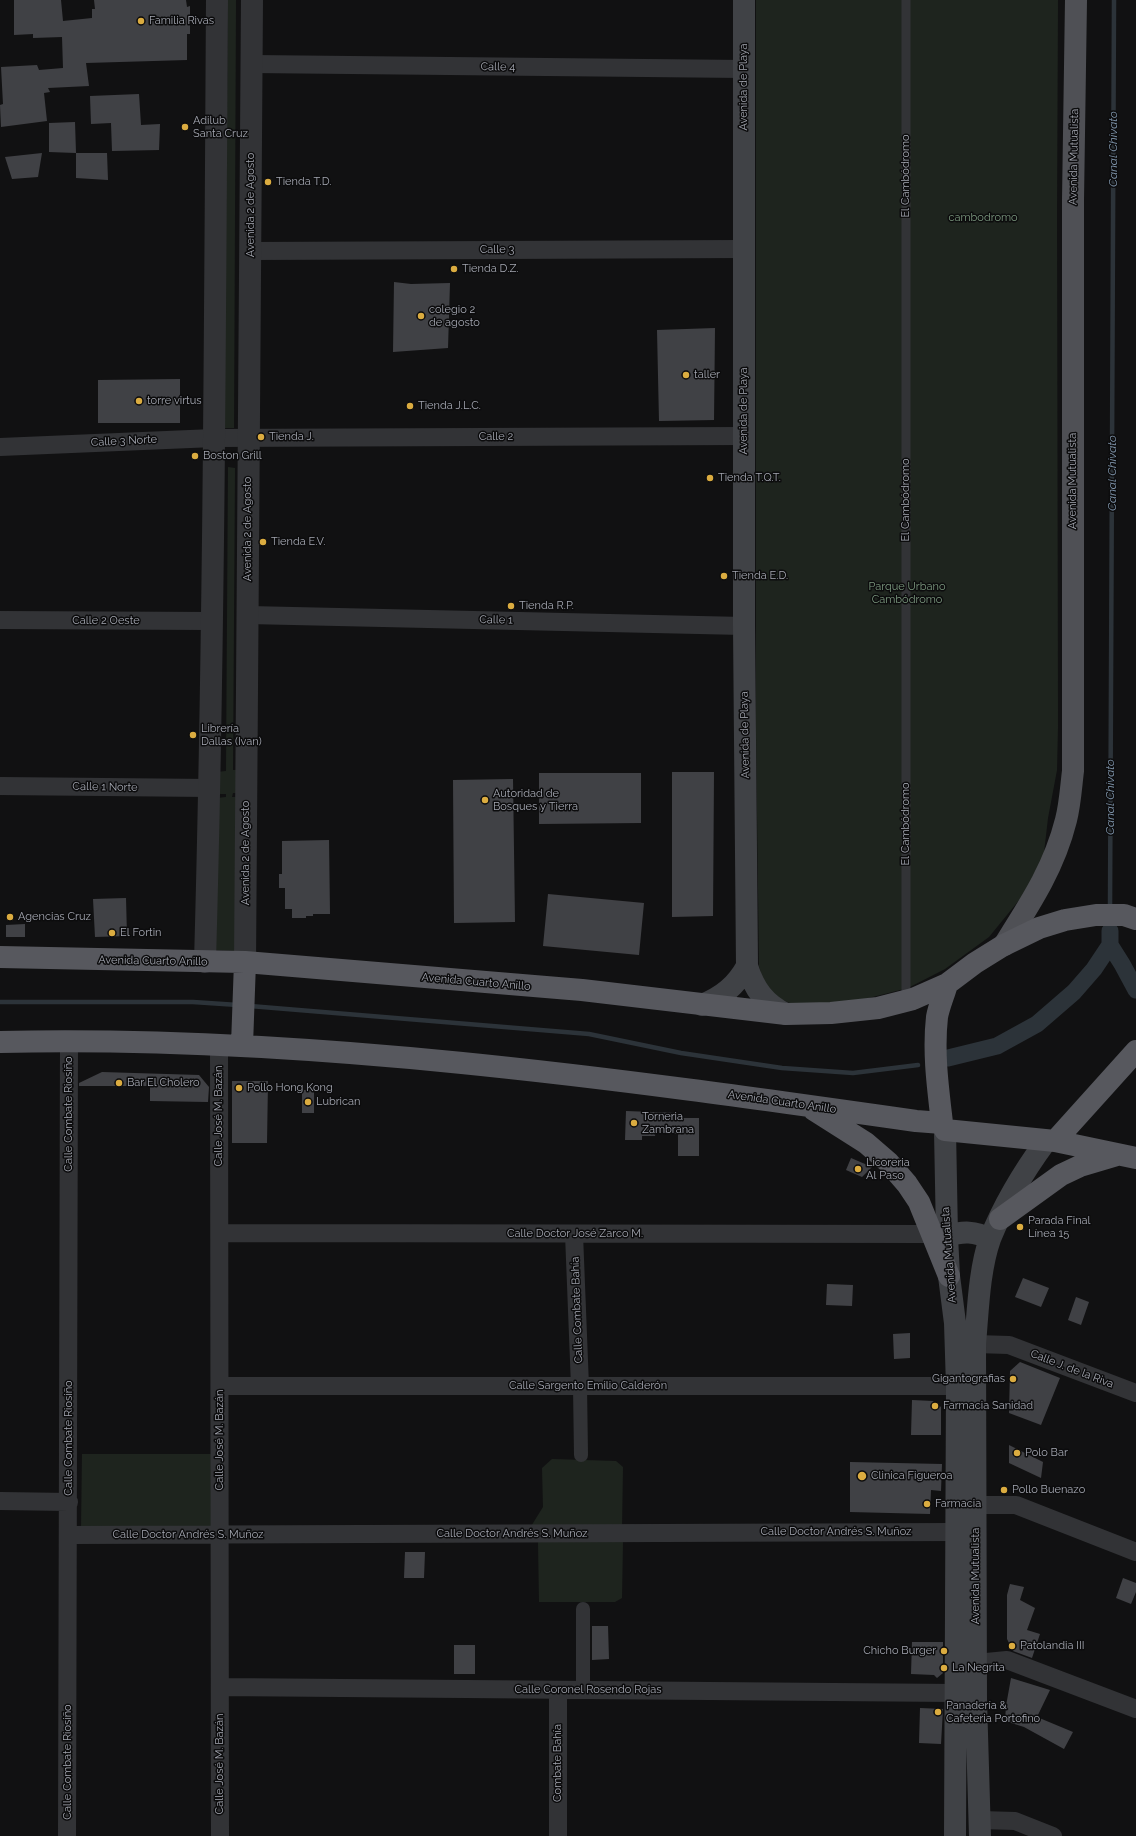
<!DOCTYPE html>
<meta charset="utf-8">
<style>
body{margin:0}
canvas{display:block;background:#111112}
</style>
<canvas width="1136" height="1836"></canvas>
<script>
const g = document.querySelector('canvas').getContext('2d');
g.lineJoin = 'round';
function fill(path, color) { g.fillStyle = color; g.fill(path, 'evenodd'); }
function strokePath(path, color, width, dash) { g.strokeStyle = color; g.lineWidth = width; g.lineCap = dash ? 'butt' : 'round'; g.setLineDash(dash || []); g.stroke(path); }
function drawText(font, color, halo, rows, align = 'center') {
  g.font = font + ' Raleway,sans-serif'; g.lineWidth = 3; g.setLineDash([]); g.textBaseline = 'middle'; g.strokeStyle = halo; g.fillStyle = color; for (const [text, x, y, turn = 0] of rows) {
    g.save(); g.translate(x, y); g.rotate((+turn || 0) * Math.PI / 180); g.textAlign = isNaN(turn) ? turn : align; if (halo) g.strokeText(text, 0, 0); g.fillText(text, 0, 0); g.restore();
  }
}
const green = new Path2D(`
 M228 0H236L234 428H224Z
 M756 0H1058L1057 215 1058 726 1057 770 1048 818 1043 861 1020 899 989 937 945 969 908 988 853 1002 797 1006 776 997 764 984 759 966 756 734Z
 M228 467 235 468 233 770H237L239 793H233L232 797H239L238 951 215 950 217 798 226 797V794H219L217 772 226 771Z
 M82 1454H212L211 1530 81 1529Z
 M552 1459 616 1461 623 1467 622 1528H530L543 1507 542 1468Z
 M623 1541 622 1598 615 1602H539L538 1542Z`);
const stream = new Path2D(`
 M1110 910 1114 0
 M1110 945V921
 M0 1002H193L238 1005
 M250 1006 589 1034 681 1053 782 1068 853 1073 918 1065`);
const canal = new Path2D(`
 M1110 945 1122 964 1136 990
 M948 1058 997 1046 1037 1024 1074 992 1094 969 1110 945V931`);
const building = new Path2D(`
 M14 0H61L63 21 92 18V9H95L94 0H186L187 7 190 6V34H187V60L86 63 89 86 48 88 50 92 44 93 47 121 1 127 0 105 3 104 1 67 37 65 39 70 63 68 62 37 33 38V34L14 35Z
 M139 94 141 125 160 124 159 150 112 151 111 123 91 124 90 96Z
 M75 122 76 153 49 152V123Z
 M42 153 38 177 12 179 5 157Z
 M76 153H107L108 180 76 178Z
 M394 282 411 284 450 283 448 348 393 352Z
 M715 328 714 420 659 421 657 330Z
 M180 379V423H98V380Z
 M672 772H714L713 916 672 917Z
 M539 773H641V823L539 824Z
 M513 779 515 922 454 923 453 780Z
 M329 840 330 914H313V916H306V918H292V909H285V888H279V874H282V841Z
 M548 894 644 903 639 955 543 946Z
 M126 898 127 936 95 937 93 899Z
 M25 924V937H6V925Z
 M102 1072 199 1075 209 1087 208 1102 150 1101V1086H79V1083Z
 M232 1081H268L267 1143H232Z
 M302 1090H314V1113H302Z
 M626 1111 679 1113 678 1118H699V1156H678V1134L656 1131 655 1136H642V1140H625Z
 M851 1158 872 1167 862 1177 846 1170Z
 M1023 1278 1049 1288 1041 1307 1015 1297Z
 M827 1284 853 1285 852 1306 826 1305Z
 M1076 1297 1089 1302 1081 1325 1068 1320Z
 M910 1333V1358L894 1359 893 1334Z
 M1020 1362 1060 1378 1041 1425 1009 1413 1010 1371Z
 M912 1400 933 1401 941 1407V1435H911Z
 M1009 1445 1043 1462 1041 1478 1009 1463Z
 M850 1462 942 1464 941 1491 931 1490 930 1514 850 1512Z
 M405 1552H425L424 1578H404Z
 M1123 1578 1136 1583V1592L1131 1604 1116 1598Z
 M1010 1584 1024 1587 1020 1600 1035 1608 1027 1630 1040 1634 1032 1658 1013 1651 1007 1639V1595Z
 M592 1626H608L609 1659 592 1660Z
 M912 1642H943V1673L937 1678 934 1675 911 1674Z
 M454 1645H475V1674H454Z
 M1011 1678 1050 1690 1037 1717 1073 1732 1064 1749 1024 1727 1005 1721 1006 1706Z
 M920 1708 943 1709 941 1744 919 1743Z`);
const service = new Path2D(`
 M906 1001V0`);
const pedestrian = new Path2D(`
 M580 1386 581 1455
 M583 1609V1690`);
const minor = new Path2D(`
 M252 64 744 69
 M250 251 744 249
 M0 447 214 438 744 436
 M248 615 744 626
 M0 620 211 621
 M0 786 210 788
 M219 1045 220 1836
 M220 1233 931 1234
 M574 1234 580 1386
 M975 1344 1009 1345 1136 1393
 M220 1386H957
 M0 1501 69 1502
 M976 1505H1016L1136 1552
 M69 1535 956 1532
 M976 1663 1007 1660 1136 1709
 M220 1687 955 1693
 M558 1690V1836
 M980 1820 1015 1821 1053 1836
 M67 1836 69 1041`);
const tertiary = new Path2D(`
 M205 962C214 641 215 321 217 0
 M245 962 252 0`);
const secondary = new Path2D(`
 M744 0V626L747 966C754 989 765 1004 786 1014
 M702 1005C722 997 736 986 747 966
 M945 1130 947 1236 949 1276 955 1323 957 1386 955 1836
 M947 1236C963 1231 975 1231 990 1239
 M980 1836 976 1700 975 1344C978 1311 979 1270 990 1239 1004 1204 1024 1171 1046 1141`);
const primary = new Path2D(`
 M1004 945C1030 904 1054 868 1066 820 1070 805 1071 787 1073 771V200L1076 0`);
const trunk = new Path2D(`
 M0 957 245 962 582 990 786 1014 831 1013 878 1008 913 999 947 984 975 963 1004 945 1039 928 1065 920 1096 915H1124L1136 919
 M947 984C944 995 939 1006 937 1017 933 1053 938 1088 942 1123L945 1130 1055 1141 1136 1158
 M0 1042C307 1035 613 1078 916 1121L942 1123
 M242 1045 245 962
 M814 1110 866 1143 888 1162 907 1184 919 1202 949 1276
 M1055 1141 1136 1051
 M1000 1219 1061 1175 1080 1166 1117 1155`);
const markers = [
 [141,21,4,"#dbac40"],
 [185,127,4,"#dbac40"],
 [268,182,4,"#dbac40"],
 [454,269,4,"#dbac40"],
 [421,316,4,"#dbac40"],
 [686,375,4,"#dbac40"],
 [139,401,4,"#dbac40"],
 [410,406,4,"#dbac40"],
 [261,437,4,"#dbac40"],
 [195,456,4,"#dbac40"],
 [710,478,4,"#dbac40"],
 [263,542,4,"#dbac40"],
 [724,576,4,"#dbac40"],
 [511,606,4,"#dbac40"],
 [193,735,4,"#dbac40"],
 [485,800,4,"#dbac40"],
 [10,917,4,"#dbac40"],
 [112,933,4,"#dbac40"],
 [119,1083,4,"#dbac40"],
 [239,1088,4,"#dbac40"],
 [308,1102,4,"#dbac40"],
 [634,1123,4,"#dbac40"],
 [858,1169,4,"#dbac40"],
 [1020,1227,4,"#dbac40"],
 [1013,1379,4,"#dbac40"],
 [935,1406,4,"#dbac40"],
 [1017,1453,4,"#dbac40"],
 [862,1476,5,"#dbac40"],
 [1004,1490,4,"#dbac40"],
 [927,1504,4,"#dbac40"],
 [1012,1646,4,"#dbac40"],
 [944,1651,4,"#dbac40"],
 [944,1668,4,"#dbac40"],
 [938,1712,4,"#dbac40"]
];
const poiNames = [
 ["Familia Rivas",149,21],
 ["Adilub",193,121],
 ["Santa Cruz",193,134],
 ["Tienda T.D.",276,182],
 ["Tienda D.Z.",462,269],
 ["colegio 2",429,310],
 ["de agosto",429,323],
 ["taller",694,375],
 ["torre virtus",147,401],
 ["Tienda J.L.C.",418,406],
 ["Tienda J.",269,437],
 ["Boston Grill",203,456],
 ["Tienda T.Q.T.",718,478],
 ["Tienda E.V.",271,542],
 ["Tienda E.D.",732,576],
 ["Tienda R.P.",519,606],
 ["Librería",201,729],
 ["Dallas (Ivan)",201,742],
 ["Autoridad de",493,794],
 ["Bosques y Tierra",493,807],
 ["Agencias Cruz",18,917],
 ["El Fortin",120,933],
 ["Bar El Cholero",127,1083],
 ["Pollo Hong Kong",247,1088],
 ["Lubrican",316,1102],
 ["Torneria",642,1117],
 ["Zambrana",642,1130],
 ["Licoreria",866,1163],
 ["Al Paso",866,1176],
 ["Parada Final",1028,1221],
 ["Línea 15",1028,1234],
 ["Gigantografias",1005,1379,"right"],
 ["Farmacia Sanidad",943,1406],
 ["Polo Bar",1025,1453],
 ["Clinica Figueroa",871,1476],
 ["Pollo Buenazo",1012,1490],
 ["Farmacia",935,1504],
 ["Patolandia III",1020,1646],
 ["Chicho Burger",936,1651,"right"],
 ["La Negrita",952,1668],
 ["Panadería &",946,1706],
 ["Cafeteria Portofino",946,1719]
];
const streetNames = [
 ["Calle 4",498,67,1],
 ["Avenida de Playa",744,87,-90],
 ["Avenida Mutualista",1074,157,-89],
 ["El Cambódromo",906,176,-90],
 ["Avenida 2 de Agosto",251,205,-90],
 ["Calle 3",497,250],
 ["Avenida de Playa",744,411,-90],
 ["Calle 2",496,437],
 ["Calle 3 Norte",124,441,-3],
 ["Avenida Mutualista",1073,481,-90],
 ["El Cambódromo",906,500,-90],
 ["Avenida 2 de Agosto",248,529,-90],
 ["Calle 1",496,620,1],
 ["Calle 2 Oeste",106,621],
 ["Avenida de Playa",745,735,-91],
 ["Calle 1 Norte",105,787,1],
 ["El Cambódromo",906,824,-90],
 ["Avenida 2 de Agosto",246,853,-90],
 ["Avenida Cuarto Anillo",153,961,1],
 ["Avenida Cuarto Anillo",476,982,5],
 ["Avenida Cuarto Anillo",782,1102,8],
 ["Calle Combate Riosiño",69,1114,-90],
 ["Calle José M. Bazán",219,1116,-90],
 ["Calle Doctor José Zarco M.",575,1234],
 ["Avenida Mutualista",949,1255,-94],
 ["Calle Combate Bahía",577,1310,-92],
 ["Calle J. de la Riva",1072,1369,21],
 ["Calle Sargento Emilio Calderón",588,1386],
 ["Calle Combate Riosiño",69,1438,-90],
 ["Calle José M. Bazán",220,1440,-90],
 ["Calle Doctor Andrés S. Muñoz",836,1532],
 ["Calle Doctor Andrés S. Muñoz",512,1534],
 ["Calle Doctor Andrés S. Muñoz",188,1535],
 ["Avenida Mutualista",976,1576,-90],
 ["Calle Coronel Rosendo Rojas",588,1690],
 ["Calle Combate Riosiño",68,1762,-90],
 ["Combate Bahía",558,1763,-90],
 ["Calle José M. Bazán",220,1764,-90]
];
const parkNames = [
 ["cambodromo",983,218],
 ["Parque Urbano",907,587],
 ["Cambódromo",907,600]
];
const waterNames = [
 ["Canal Chivato",1113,149,-90],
 ["Canal Chivato",1112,473,-90],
 ["Canal Chivato",1110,797,-90]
];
fill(green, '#1e241e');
strokePath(stream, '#2c3339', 4.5);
strokePath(canal, '#2c3339', 17);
fill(building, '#404145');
strokePath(service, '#323336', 9);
strokePath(pedestrian, '#323336', 14);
strokePath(minor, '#323336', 18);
strokePath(tertiary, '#323336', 22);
strokePath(secondary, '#404246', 22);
strokePath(primary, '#4f5055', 22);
strokePath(trunk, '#57585e', 22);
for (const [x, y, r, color] of markers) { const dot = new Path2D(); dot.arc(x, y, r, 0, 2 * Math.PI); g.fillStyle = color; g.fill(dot); strokePath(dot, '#0c0c0d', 1.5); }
drawText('11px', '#a4a7b1', '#0c0c0d', poiNames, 'left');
drawText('11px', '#a4a7b1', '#0c0c0d', streetNames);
drawText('11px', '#7d9a80', '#0c0c0d', parkNames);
drawText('italic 12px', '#7e93a9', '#0c0c0d', waterNames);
</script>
